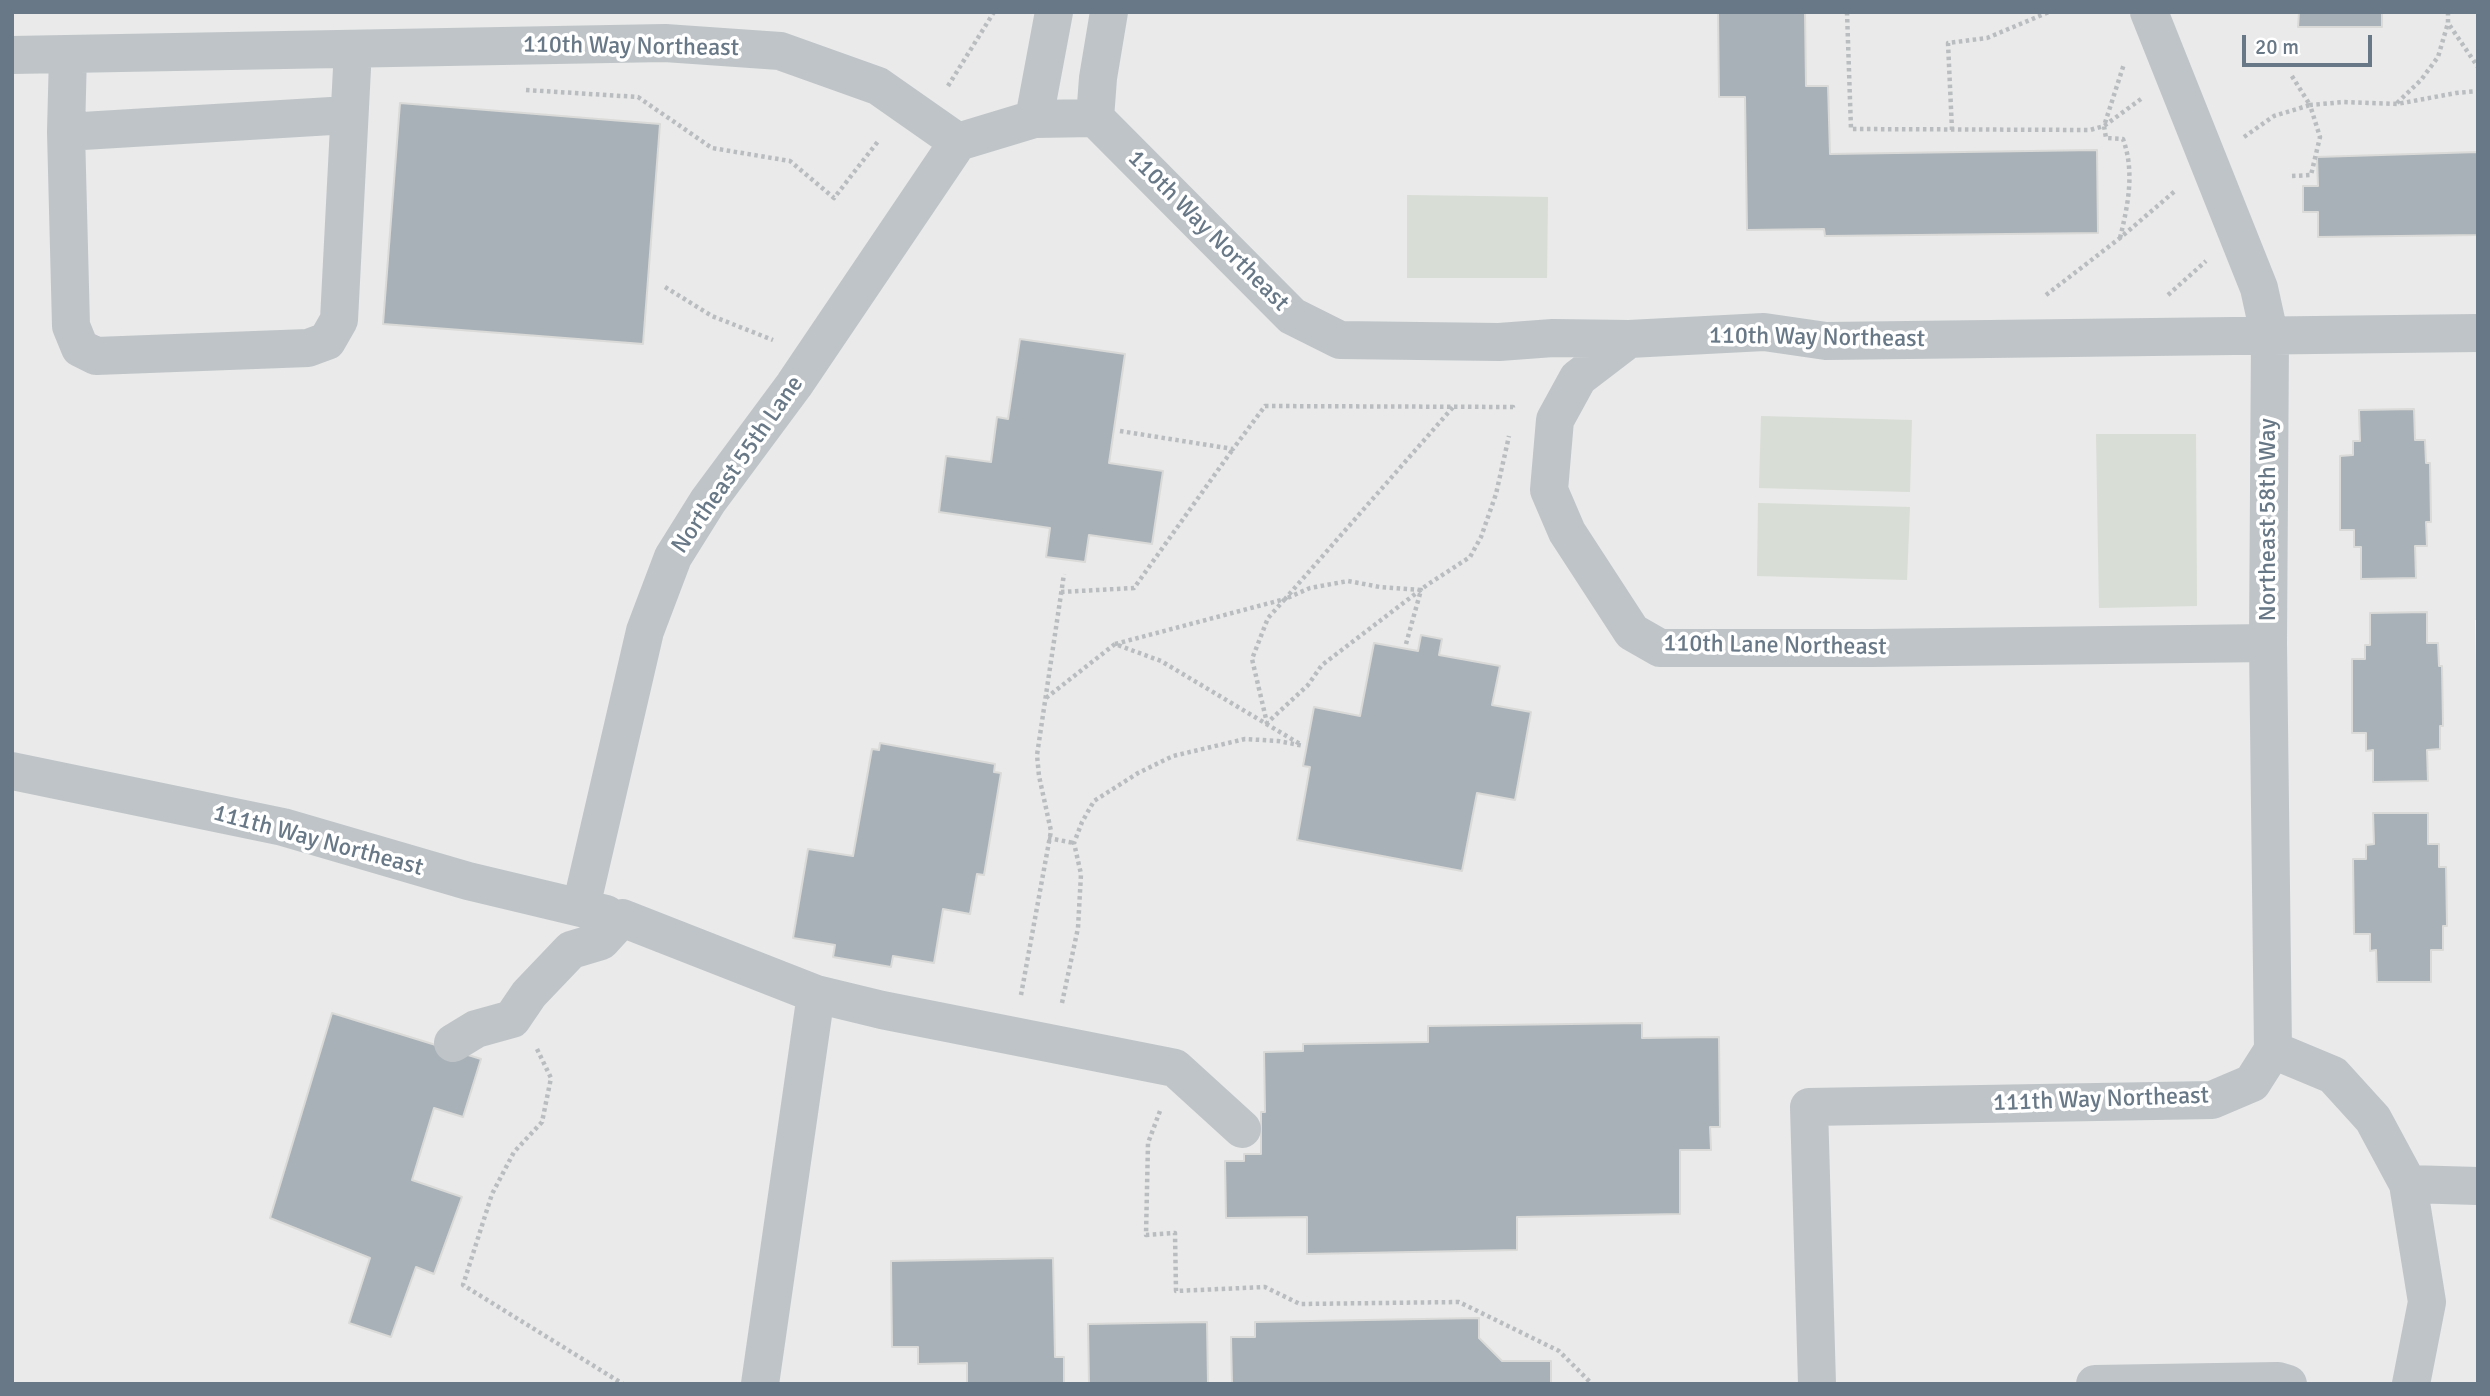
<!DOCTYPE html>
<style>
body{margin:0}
#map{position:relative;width:2490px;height:1396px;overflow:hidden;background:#f8f9f6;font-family:Signika,sans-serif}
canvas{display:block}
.frame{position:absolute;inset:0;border:14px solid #687886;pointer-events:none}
.scale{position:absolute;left:2242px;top:35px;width:130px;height:32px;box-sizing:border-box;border:4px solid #687886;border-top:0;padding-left:9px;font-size:21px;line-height:24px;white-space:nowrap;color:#687886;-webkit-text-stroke:5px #fff;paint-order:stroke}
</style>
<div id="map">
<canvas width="2490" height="1396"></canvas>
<div class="frame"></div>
<div class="scale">20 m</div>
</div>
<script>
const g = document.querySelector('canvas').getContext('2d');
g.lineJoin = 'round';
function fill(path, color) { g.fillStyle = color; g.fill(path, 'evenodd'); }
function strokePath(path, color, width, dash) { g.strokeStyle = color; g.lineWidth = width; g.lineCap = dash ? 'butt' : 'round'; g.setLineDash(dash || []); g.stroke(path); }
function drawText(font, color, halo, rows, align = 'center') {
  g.font = font + ' Signika,sans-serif'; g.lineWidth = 7; g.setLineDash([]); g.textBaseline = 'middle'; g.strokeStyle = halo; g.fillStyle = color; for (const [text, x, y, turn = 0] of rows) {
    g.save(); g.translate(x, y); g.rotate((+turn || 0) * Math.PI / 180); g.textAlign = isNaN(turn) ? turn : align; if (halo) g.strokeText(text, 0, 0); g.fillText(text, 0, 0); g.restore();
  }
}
const built = new Path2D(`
 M12 12H2478V620H2475L2478 783V1384H12Z`);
const green = new Path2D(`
 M1407 195 1548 197 1547 278H1407Z
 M1761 416 1912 420 1910 492 1759 488Z
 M2096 434H2196L2197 606 2099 608Z
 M1758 503 1910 507 1907 580 1757 576Z`);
const building = new Path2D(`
 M1718 12H1805L1806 86H1828L1830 154 2097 150 2098 233 1825 236 1824 229 1747 230 1745 97H1719Z
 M2299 12H2382V27H2298Z
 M400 103 660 124 643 344 383 324Z
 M2478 152V235L2318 237V212H2303V186H2318L2317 157Z
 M1020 339 1125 354 1109 463 1163 471 1152 544 1089 535 1085 562 1046 557 1050 528 939 512 946 456 991 462 997 417 1008 419Z
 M2414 409 2415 440H2425L2426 463H2430L2431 522H2426L2427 546H2415L2416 578 2361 579V547H2354V530H2340V456L2353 455V441H2360L2359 410Z
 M2427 612V643H2438L2439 666H2442L2443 726H2440V749L2427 750 2428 781 2373 782V750L2366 751V733H2352V659H2365V645H2370V613Z
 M1421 635 1442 639 1439 655 1500 666 1492 705 1531 712 1515 800 1477 793 1462 871 1297 840 1310 767 1303 766 1314 707 1360 716 1374 643 1418 651Z
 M880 743 995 764 994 772 1001 773 984 875 977 874 970 914 943 909 934 963 893 956 891 967 833 957 835 945 793 938 808 849 853 856 872 749 879 750Z
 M2373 813H2428V844H2439V867H2446L2447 926H2443V950H2431V982H2377L2376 950 2370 951V934H2354L2353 859H2366V845L2374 844Z
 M332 1013 481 1059 463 1117 434 1108 412 1180 462 1197 434 1274 416 1267 391 1337 349 1323 370 1258 270 1218Z
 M1642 1023V1038L1719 1037 1720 1127H1710L1711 1150H1680V1214L1517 1217V1250L1307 1254V1217L1226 1218 1225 1161H1244V1154H1261V1112H1265L1264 1052 1303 1051V1044L1428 1042V1026Z
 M1053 1258 1055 1357H1064V1384H967V1363L918 1364V1347H892L891 1261Z
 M1479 1318V1338L1502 1361H1551V1384H1232L1231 1337H1255V1322Z
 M1207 1322 1208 1384H1089L1088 1324Z`);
const path = new Path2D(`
 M1847 12 1851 129 2090 130 2104 126 2141 99
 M2448 12V23L2478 67
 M948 86 994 12
 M526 90 638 97 712 148 790 161 834 198 879 140
 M2397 103 2421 80 2438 57 2448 23
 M1952 130 1948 43 1987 38 2049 12
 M2244 137 2274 116 2310 105 2290 73
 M2292 176 2311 175 2320 137 2310 105 2344 102 2397 104 2456 93 2478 91
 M2120 238C2128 205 2135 172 2123 139L2106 138 2104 126 2124 64
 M665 287 712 316 773 340
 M2046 295 2120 238 2175 191
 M2168 295 2206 261
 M1120 431 1233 449 1265 406 1513 407V410
 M1061 592 1134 588 1233 449
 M1115 644 1285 599 1454 406
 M1406 644 1421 590 1380 587 1348 581 1310 588 1285 599 1268 618 1252 659 1267 723 1308 685 1322 665 1427 585 1470 557 1481 537 1496 494 1509 436
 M1046 698 1115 644 1161 661 1300 744
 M1048 838 1074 843
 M1021 995 1051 831 1039 776 1037 755 1064 574
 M1062 1003 1078 928 1081 874 1074 843 1082 822 1094 801 1138 773 1173 756 1245 739 1278 741 1304 746
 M537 1049 551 1078 542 1122 514 1152 492 1194 463 1285 623 1384
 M1160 1111 1148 1143 1146 1235 1175 1233 1176 1291 1265 1287 1300 1304 1459 1302 1559 1351 1592 1384`);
const minor = new Path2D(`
 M2149 12 2259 288 2270 338 2268 643 2273 1050
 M12 55 665 43 780 51 878 86 958 142 1034 119 1095 118 1292 316 1340 340 1499 342 1553 338 1629 339 1764 332 1826 341 2478 333
 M348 115 66 132 71 326 80 348 96 356 308 348 327 341 339 320 353 49
 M1095 118 1098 78 1109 12
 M1034 119 1054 12
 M66 132 68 54
 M1629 339 1578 378 1555 420 1549 490 1567 532 1632 632 1660 648H1872L2268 643
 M12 771 283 827 468 881 606 914
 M581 907 645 631 673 557 708 501 794 385 958 142
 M453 1043 476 1029 512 1019 529 994 571 950 601 941 622 918 816 994 882 1010 1175 1068 1242 1129
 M2408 1184 2427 1302 2411 1384
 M760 1384 816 994
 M1817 1384 1809 1107 2212 1100 2252 1083 2273 1050 2333 1075 2373 1119 2408 1184 2478 1186
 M2095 1384 2278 1381 2288 1384`);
const streetNames = [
 ["110th Way Northeast",631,47,1],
 ["110th Way Northeast",1208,231,45],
 ["110th Way Northeast",1817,338,1],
 ["Northeast 55th Lane",738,465,-55],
 ["Northeast 58th Way",2269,520,-90],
 ["110th Lane Northeast",1775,646,1],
 ["111th Way Northeast",318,841,15],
 ["111th Way Northeast",2101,1100,-2]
];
fill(built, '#e9eae9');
fill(green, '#d8ddd5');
fill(building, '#a8b1b7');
strokePath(building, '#dadad8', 2);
strokePath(path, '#babdc0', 4.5, [3.5, 3.5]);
strokePath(minor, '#bfc4c8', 38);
drawText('24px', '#687886', '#fff', streetNames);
</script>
